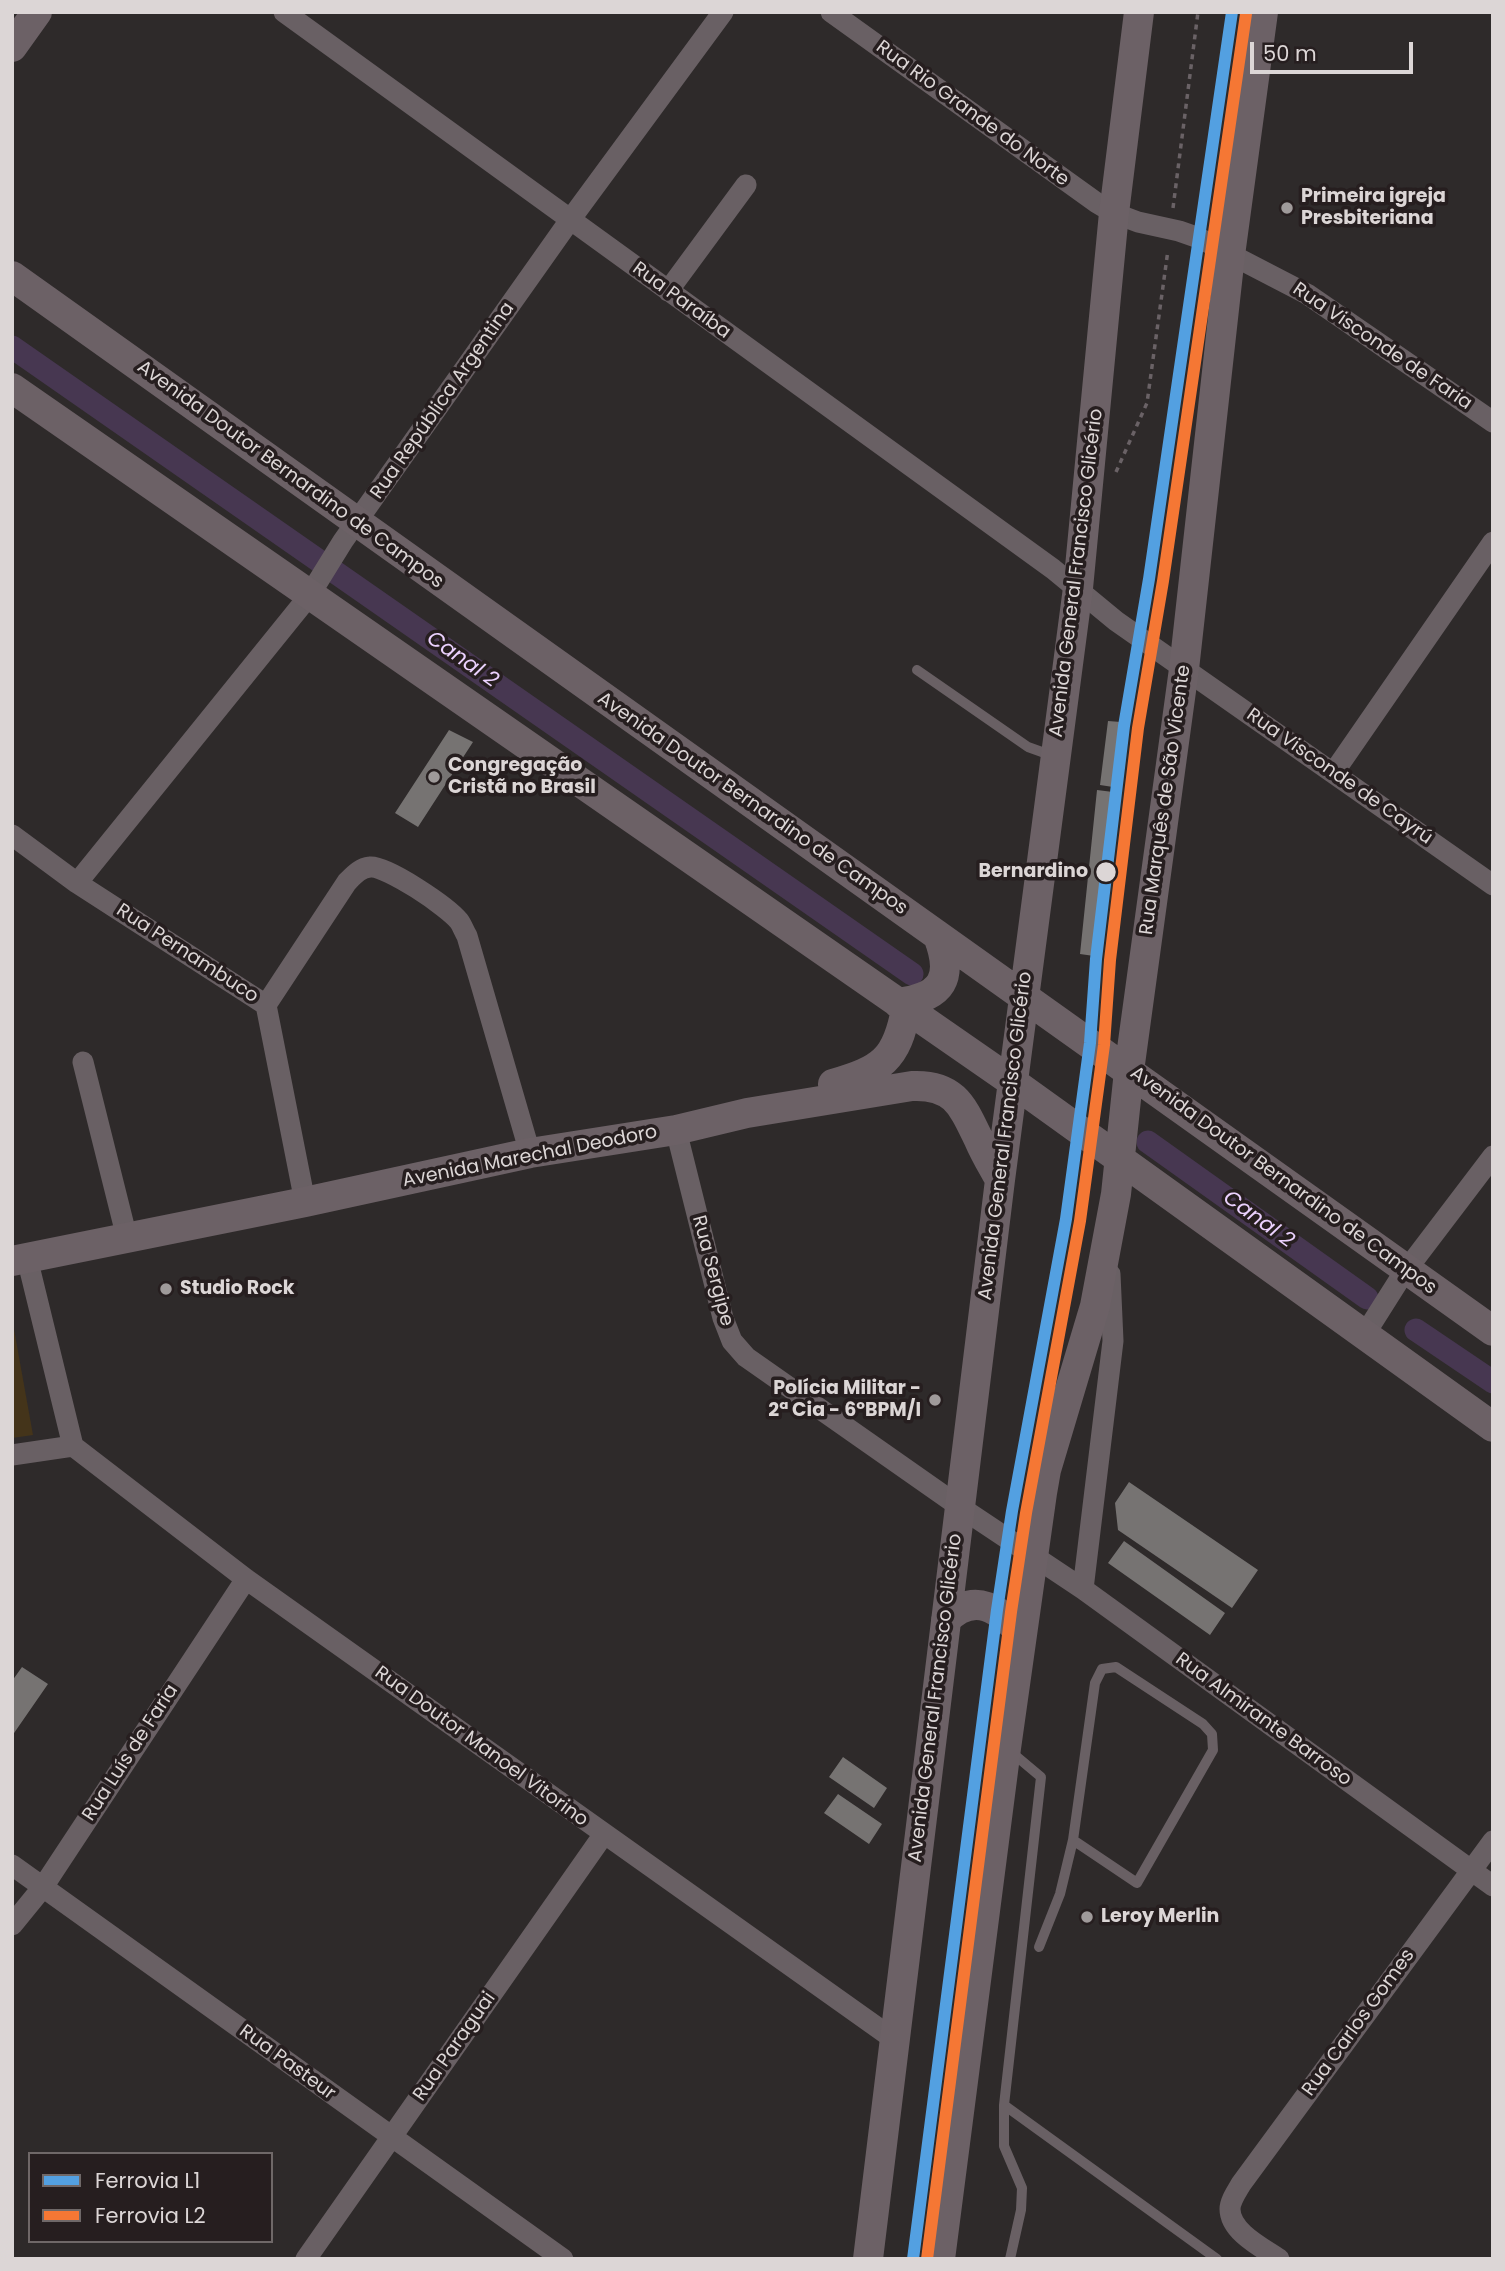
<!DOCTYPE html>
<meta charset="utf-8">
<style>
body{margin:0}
#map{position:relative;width:1505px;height:2271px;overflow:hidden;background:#2e2a2a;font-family:Poppins,sans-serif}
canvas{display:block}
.frame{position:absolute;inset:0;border:14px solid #dcd6d6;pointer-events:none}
.legend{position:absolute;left:28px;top:2152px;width:245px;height:91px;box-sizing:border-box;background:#261e1f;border:2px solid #6f6868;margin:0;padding:9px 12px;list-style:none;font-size:21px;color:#dcd6d6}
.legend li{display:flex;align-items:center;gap:14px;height:35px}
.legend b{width:35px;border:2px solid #6f6868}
.scale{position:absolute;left:1250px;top:42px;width:163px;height:32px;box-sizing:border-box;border:4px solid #dcd6d6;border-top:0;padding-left:9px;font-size:21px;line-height:24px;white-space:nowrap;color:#dcd6d6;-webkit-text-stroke:5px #261e1f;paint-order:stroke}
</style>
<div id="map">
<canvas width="1505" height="2271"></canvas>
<div class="frame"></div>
<ul class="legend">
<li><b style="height:9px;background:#53a0e1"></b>Ferrovia L1</li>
<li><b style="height:9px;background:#f57734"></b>Ferrovia L2</li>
</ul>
<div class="scale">50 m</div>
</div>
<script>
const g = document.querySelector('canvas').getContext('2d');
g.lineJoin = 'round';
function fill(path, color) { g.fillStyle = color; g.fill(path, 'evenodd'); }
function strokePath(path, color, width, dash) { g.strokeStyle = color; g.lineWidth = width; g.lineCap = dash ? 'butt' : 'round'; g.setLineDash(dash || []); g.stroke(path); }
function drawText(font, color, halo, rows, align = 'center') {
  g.font = font + ' Poppins,sans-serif'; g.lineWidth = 7; g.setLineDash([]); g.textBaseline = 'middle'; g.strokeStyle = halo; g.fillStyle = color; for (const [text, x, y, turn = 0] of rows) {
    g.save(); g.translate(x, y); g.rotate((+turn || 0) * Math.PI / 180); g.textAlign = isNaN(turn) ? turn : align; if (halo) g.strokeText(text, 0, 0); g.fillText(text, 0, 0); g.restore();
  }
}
const green = new Path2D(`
 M12 1318 33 1435 12 1438Z`);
const canal = new Path2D(`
 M12 347 912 974
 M1148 1142 1367 1298
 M1416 1330 1493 1382`);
const building = new Path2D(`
 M1108 721 1121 722 1113 787 1100 785Z
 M449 730 473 742 418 827 395 813Z
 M1097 790 1113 792 1094 956 1080 954Z
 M1129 1482 1258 1570 1232 1608 1118 1530 1115 1503Z
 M1124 1541 1225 1613 1210 1635 1108 1563Z
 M22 1667 48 1684 12 1736V1681Z
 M843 1757 887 1788 874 1808 829 1777Z
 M838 1794 882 1824 869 1844 824 1813Z`);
const path = new Path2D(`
 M1173 208 1198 12
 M1116 472 1147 403 1168 250`);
const lane = new Path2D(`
 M917 670 1028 747 1053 756
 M1010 1751 1041 1777 1004 2105V2146L1022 2188 1021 2210 1010 2259
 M1039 1947 1060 1894 1073 1840 1095 1683 1102 1669 1116 1667 1203 1724 1212 1734 1213 1750 1137 1883 1073 1840
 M1004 2105 1217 2259`);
const street = new Path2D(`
 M284 12 1053 569 1116 621 1493 885
 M831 12 1097 203 1114 213 1138 222 1179 231 1199 238 1307 294 1493 422
 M668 291 746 185
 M1334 772 1493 542
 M12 835 77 883 266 1005 305 1202
 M77 883 309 596 343 541 570 220 723 12
 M266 1005 347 882C354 875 360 868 370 867 386 865 448 907 459 921 462 925 464 931 467 936L530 1153
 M83 1062 127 1238
 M676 1130 723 1318 732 1341 746 1357 960 1507 1083 1589 1493 1886
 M1365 1334 1401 1277 1493 1156
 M73 1446 246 1579 895 2040
 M12 1455 73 1446 27 1258
 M1083 1589 1113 1341 1110 1274
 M12 1865 563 2259
 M12 1925 43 1887 246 1579
 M306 2259 604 1834
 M1279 2259C1263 2248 1230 2232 1230 2209 1230 2201 1237 2191 1241 2184L1493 1841`);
const secondary = new Path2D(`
 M12 47 37 12
 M12 276 1493 1331
 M12 388 1014 1083 1493 1427
 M898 1003C943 997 954 978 938 936
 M833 1084C881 1070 897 1060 906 1009
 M12 1261 305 1202 530 1153 676 1130 747 1113 912 1086C955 1084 963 1107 979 1140 985 1154 993 1167 1000 1180
 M946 1620C975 1590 1001 1610 1022 1635
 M868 2259 1000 1180 1078 588 1114 213 1139 12
 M940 2259 1006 1748 1042 1493 1046 1470 1095 1306 1116 1194 1129 1071 1184 669 1230 255 1263 12`);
const rail1 = new Path2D(`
 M913 2259 997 1610 1012 1511 1066 1219 1090 1043 1096 959 1124 726 1149 579 1232 12`);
const rail2 = new Path2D(`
 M927 2259 1011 1612 1026 1513 1080 1221 1104 1045 1110 960 1138 728 1163 581 1246 14`);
const markers = [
 [1287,208,7,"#9f9a9a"],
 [434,777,7,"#9f9a9a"],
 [1106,872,11,"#dcd6d6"],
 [166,1289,7,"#9f9a9a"],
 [935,1400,7,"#9f9a9a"],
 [1087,1917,7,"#9f9a9a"]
];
const streetNames = [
 ["Rua Rio Grande do Norte",972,114,36],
 ["Rua Paraíba",681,301,36],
 ["Rua Visconde de Faria",1382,347,34],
 ["Rua República Argentina",443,401,-55],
 ["Avenida Doutor Bernardino de Campos",290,475,36],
 ["Avenida General Francisco Glicério",1077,573,-83],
 ["Rua Visconde de Cayrú",1339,777,35],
 ["Rua Marquês de São Vicente",1166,800,-82],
 ["Avenida Doutor Bernardino de Campos",752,804,35],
 ["Rua Pernambuco",187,954,33],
 ["Avenida General Francisco Glicério",1006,1136,-83],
 ["Avenida Marechal Deodoro",530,1157,-11],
 ["Avenida Doutor Bernardino de Campos",1283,1181,36],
 ["Rua Sergipe",712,1271,75],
 ["Avenida General Francisco Glicério",936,1698,-83],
 ["Rua Almirante Barroso",1263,1720,36],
 ["Rua Doutor Manoel Vitorino",481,1747,36],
 ["Rua Luís de Faria",131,1753,-57],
 ["Rua Carlos Gomes",1359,2023,-54],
 ["Rua Paraguai",455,2047,-55],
 ["Rua Pasteur",287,2063,36]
];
const poiNames = [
 ["Primeira igreja",1301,197],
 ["Presbiteriana",1301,219],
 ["Congregação",448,766],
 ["Cristã no Brasil",448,788],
 ["Studio Rock",180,1289],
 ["Polícia Militar -",921,1389,"right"],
 ["2ª Cia - 6ºBPM/I",921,1411,"right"],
 ["Leroy Merlin",1101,1917]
];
const stopNames = [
 ["Bernardino",1088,872]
];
const waterNames = [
 ["Canal 2",462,660,35],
 ["Canal 2",1258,1220,36]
];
fill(green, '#44341a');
strokePath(canal, '#473751', 23);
fill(building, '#767372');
strokePath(path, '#6a6266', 3.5, [5, 5]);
strokePath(lane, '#696064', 10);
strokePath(street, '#696064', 21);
strokePath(secondary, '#6c6166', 30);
strokePath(rail1, '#53a0e1', 12);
strokePath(rail2, '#f57734', 12);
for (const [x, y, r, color] of markers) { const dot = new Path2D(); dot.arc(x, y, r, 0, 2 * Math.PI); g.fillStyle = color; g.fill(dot); strokePath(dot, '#261e1f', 2.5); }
drawText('19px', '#dcd6d6', '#261e1f', streetNames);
drawText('bold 19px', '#dcd6d6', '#261e1f', poiNames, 'left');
drawText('bold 19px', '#dcd6d6', '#261e1f', stopNames, 'right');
drawText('italic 21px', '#ebd1fe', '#261e1f', waterNames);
</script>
